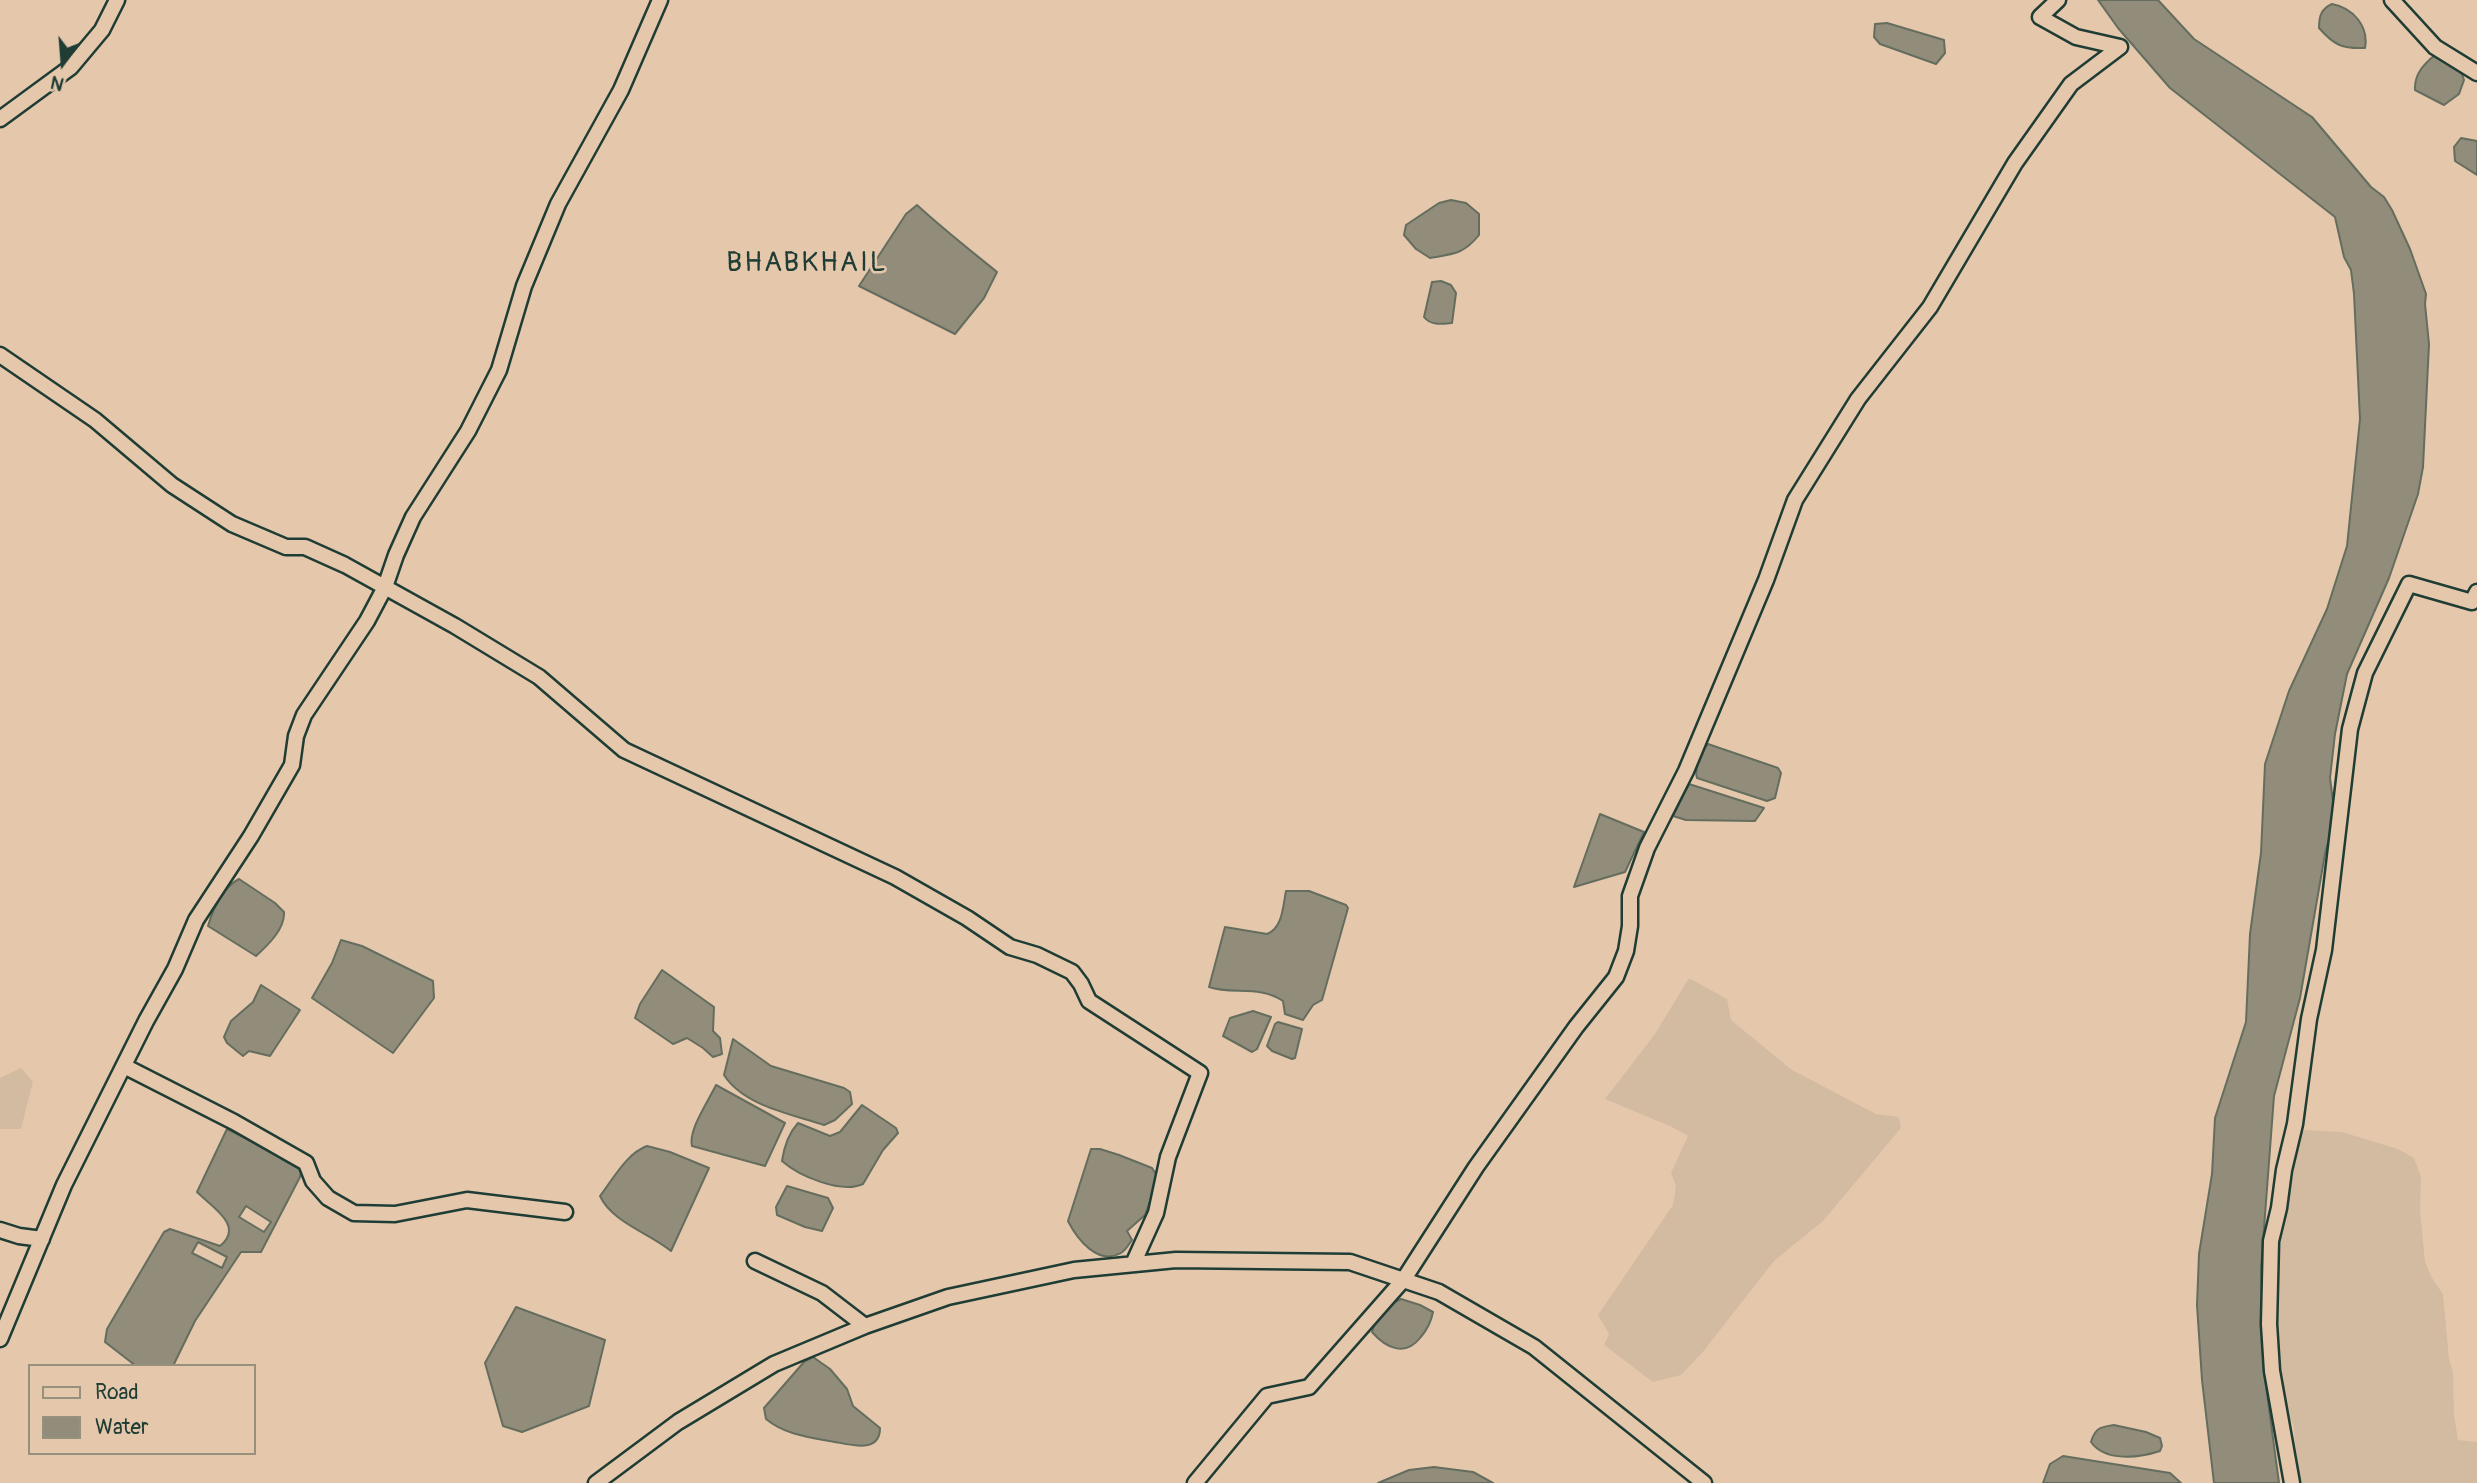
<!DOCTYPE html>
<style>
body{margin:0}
#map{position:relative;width:2477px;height:1483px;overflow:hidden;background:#e5c8ac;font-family:Pangolin,sans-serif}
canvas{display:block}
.legend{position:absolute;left:28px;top:1364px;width:228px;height:91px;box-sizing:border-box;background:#e5c8ac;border:2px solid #96907c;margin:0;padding:9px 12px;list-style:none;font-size:21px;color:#1f3d34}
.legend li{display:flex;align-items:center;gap:14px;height:35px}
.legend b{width:35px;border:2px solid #96907c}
.north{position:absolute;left:28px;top:28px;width:70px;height:70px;-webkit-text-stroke:5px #e5c8ac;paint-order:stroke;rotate:196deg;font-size:19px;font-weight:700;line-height:28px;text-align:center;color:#1f3d34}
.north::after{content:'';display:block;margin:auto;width:24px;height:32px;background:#1f3d34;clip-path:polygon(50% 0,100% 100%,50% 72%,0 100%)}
</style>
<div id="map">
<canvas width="2477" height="1483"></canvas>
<ul class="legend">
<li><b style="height:9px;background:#e5c8ac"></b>Road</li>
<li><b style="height:19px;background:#928d7a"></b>Water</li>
</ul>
<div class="north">N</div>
</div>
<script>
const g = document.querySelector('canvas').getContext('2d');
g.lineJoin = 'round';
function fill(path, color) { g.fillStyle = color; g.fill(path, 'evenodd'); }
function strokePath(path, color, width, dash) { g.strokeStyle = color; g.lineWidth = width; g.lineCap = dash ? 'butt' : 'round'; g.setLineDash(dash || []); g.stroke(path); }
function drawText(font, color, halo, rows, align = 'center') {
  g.font = font + ' Pangolin,sans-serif'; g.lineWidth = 5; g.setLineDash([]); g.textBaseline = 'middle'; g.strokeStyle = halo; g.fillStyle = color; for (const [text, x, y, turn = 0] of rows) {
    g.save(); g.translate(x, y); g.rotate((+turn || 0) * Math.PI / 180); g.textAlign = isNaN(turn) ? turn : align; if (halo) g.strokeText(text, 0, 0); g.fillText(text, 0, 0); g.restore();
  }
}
const built = new Path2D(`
 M1689 978 1727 999 1731 1020 1792 1070 1876 1114 1899 1117 1901 1128 1823 1221 1774 1261 1702 1353 1681 1375 1653 1382 1604 1345 1609 1334 1598 1315 1673 1205 1676 1186 1671 1173 1688 1136 1672 1127 1605 1099 1655 1034Z
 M21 1068 33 1082 21 1129H0V1078Z
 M2304 1130 2342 1132 2398 1149 2414 1158 2421 1177 2420 1210 2425 1262 2432 1278 2443 1294 2449 1359 2453 1373 2454 1415 2458 1440 2477 1442V1483H2301L2295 1469 2294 1427 2284 1404 2274 1345 2279 1235 2293 1150Z`);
const water = new Path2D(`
 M2098 0H2158L2194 39 2312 117 2371 187 2384 197 2392 210 2410 249 2426 294 2425 304 2429 344 2423 467 2418 494 2389 578 2347 674 2335 734 2330 778 2335 816 2325 854 2300 998 2274 1096 2261 1268 2264 1371 2279 1483H2214L2202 1380 2197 1305 2199 1254 2212 1174 2215 1118 2246 1022 2250 934 2261 853 2265 764 2289 691 2327 609 2347 546 2360 419 2354 294 2351 270 2344 257 2335 217 2170 88 2118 28Z
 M2332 4C2353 8 2369 26 2365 48 2342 49 2334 45 2319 28 2319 16 2321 9 2332 4Z
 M1887 23 1944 40 1945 53 1936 64 1880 44 1874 37 1875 24Z
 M2436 54 2462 74 2464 80 2459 94 2444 105 2415 90C2414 74 2424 64 2436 54Z
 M2461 138 2477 141V175L2455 161 2454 147Z
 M1451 200 1466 203 1479 214V235C1464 254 1453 254 1430 258L1416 249 1404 235 1406 225 1439 203Z
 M917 205C943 229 970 250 997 272L984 298 955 334 859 286 906 214Z
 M1441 281 1451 285 1456 293 1452 323C1442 324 1431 326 1424 317L1432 282Z
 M1708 744 1778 768 1781 773 1775 798 1767 801 1697 778C1694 768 1701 751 1708 744Z
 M1689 784 1764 808 1755 821 1686 820 1673 816Z
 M1600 814 1644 832 1625 872 1574 887Z
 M239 879 275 903 284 912C285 929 268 945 256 956L208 926C213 909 222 888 239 879Z
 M1286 891H1309L1346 905 1348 908 1322 1000 1313 1005 1303 1020 1285 1014 1283 1001C1260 985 1232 995 1209 987L1225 927 1267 934C1283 928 1283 905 1286 891Z
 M341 940 362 946 433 981 434 998 393 1053 312 998 332 963Z
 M662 970 714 1007 713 1031 720 1038 722 1054 713 1057 703 1048 687 1038 673 1044 635 1018 640 1004Z
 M261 985 300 1010 270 1056 249 1051 243 1056 227 1043 224 1037 231 1021 253 1002Z
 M1253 1011 1271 1017 1257 1049 1252 1052 1223 1036 1230 1018Z
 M1278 1022 1302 1029 1295 1058 1292 1059 1272 1051 1267 1046 1275 1024Z
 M733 1039 771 1066 844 1088 850 1092 852 1104 835 1120 824 1125C791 1114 744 1106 724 1075Z
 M716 1085 785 1123 765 1166 692 1146C688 1130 709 1100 716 1085Z
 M862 1105 896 1128 898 1133 883 1150 863 1184C841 1194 799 1176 782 1161 784 1147 788 1134 798 1123L830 1136 840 1132Z
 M227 1129 294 1162 301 1172 300 1177 261 1252H241L195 1321 173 1366H136L105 1342 107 1329 164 1232 170 1229 220 1246C245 1226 212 1207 197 1192ZM246 1206 271 1222 264 1232 239 1217ZM198 1242 227 1257 222 1268 192 1253Z
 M647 1146 670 1152 709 1168 671 1251C649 1233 612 1222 600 1196 613 1179 627 1153 647 1146Z
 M1091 1149H1100L1119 1155 1152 1168 1156 1174V1184L1145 1215 1127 1231 1132 1240C1129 1244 1126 1250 1121 1253 1098 1266 1077 1239 1068 1221Z
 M787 1186 828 1198 833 1208 822 1231 805 1227 777 1215 776 1207Z
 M1401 1299 1420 1305 1433 1312C1431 1323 1427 1330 1420 1338 1405 1357 1386 1348 1372 1332 1376 1316 1386 1305 1401 1299Z
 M516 1307 605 1340 589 1406 522 1432 503 1426 485 1363Z
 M813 1357 830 1369 847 1389 853 1406 880 1428C880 1456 846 1443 829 1441 807 1437 784 1434 766 1419L764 1408 804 1362Z
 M2114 1425 2146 1432 2160 1438 2162 1446 2160 1451C2139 1458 2105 1462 2091 1442 2095 1428 2100 1427 2114 1425Z
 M2063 1456 2170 1473 2181 1483H2043L2050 1464Z
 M1434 1467 1473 1472 1493 1483H1378L1409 1470Z`);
const minor = new Path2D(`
 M2058 0 2040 17 2076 37 2120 47
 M2392 0 2435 47 2477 73
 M0 119 71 67 102 30 117 0
 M0 355 95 420 172 485 232 524 286 547H305L345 565 455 626 539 677 624 750 895 877 967 918 1010 947 1037 955 1072 972 1081 984 1089 1001 1200 1073 1168 1157 1156 1213 1133 1264
 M124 1066 234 1122 306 1163 313 1181 328 1198 354 1213 395 1214 467 1200 565 1212
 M0 1230 19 1236 42 1239
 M755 1261 822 1293 865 1326
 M0 1339 64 1185 146 1021 175 969 196 920 251 836 292 765 296 736 304 715 367 621 385 587 396 555 413 517 468 431 499 370 524 286 558 204 621 90 660 0
 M596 1483 678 1422 774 1364 865 1326 948 1297 1074 1270 1176 1260 1350 1262 1439 1292 1534 1347 1704 1483
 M1195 1483 1267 1396 1309 1387 1404 1279 1476 1167 1576 1027 1616 977 1626 951 1630 926V896L1647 848 1686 771 1766 580 1795 500 1858 399 1930 307 2015 163 2071 84 2120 47
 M2292 1483 2272 1371 2269 1324 2271 1241 2279 1208 2284 1170 2295 1124 2309 1019 2324 950 2350 729 2365 673 2409 584 2472 602 2477 592`);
const quarterNames = [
 ["BHABKHAIL",807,264]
];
fill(built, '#d3bba1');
fill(water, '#928d7a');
strokePath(water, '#646d5e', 2);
strokePath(minor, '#1f3d34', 19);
strokePath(minor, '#e5c8ac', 14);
g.letterSpacing = '2px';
drawText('28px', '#1f3d34', '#e5c8ac', quarterNames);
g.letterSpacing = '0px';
</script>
